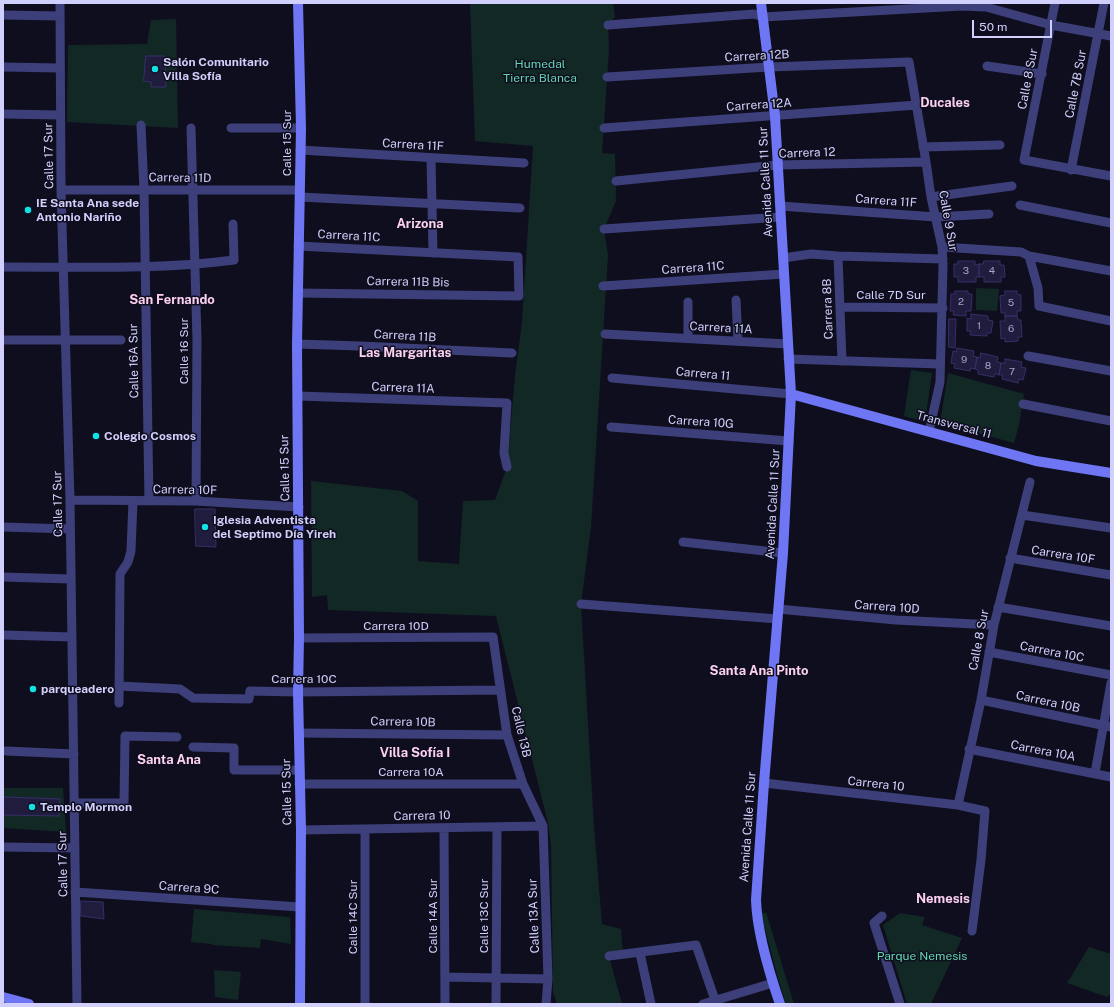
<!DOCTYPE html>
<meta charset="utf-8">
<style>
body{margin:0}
#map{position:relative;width:1114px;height:1007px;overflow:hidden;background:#0f0e1f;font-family:"Public Sans",sans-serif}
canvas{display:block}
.frame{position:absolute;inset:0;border:4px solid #d1cffb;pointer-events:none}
.scale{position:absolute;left:972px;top:20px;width:80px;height:18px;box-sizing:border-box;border:2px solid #d1cffb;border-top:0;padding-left:5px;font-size:12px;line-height:14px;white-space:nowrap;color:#d1cffb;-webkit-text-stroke:3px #0f0e1f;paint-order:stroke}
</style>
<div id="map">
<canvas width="1114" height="1007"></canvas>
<div class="frame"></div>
<div class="scale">50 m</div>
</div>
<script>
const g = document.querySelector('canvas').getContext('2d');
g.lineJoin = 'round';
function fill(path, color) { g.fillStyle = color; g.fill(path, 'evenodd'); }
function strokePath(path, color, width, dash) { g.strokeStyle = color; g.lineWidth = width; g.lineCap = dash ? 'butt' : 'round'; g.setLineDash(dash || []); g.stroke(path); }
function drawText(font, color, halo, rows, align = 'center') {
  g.font = font + ' "Public Sans",sans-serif'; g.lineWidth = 3; g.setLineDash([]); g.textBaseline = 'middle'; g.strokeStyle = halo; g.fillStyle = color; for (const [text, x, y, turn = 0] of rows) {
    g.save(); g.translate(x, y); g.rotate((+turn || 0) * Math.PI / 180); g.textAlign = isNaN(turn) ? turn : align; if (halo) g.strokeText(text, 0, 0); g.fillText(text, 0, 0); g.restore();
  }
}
const green = new Path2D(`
 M470 3H613L615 17 608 25 609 49 602 153 615 154 616 201 604 229 608 255 591 527 581 604 594 827 602 924 621 929 623 954 609 956 622 1004H557L553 992 551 845 548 823 496 616 328 610 327 595 312 597 311 481 402 491 418 501V561L459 564 463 501 495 500 507 467 515 376 522 322 533 146 475 141Z
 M176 19 178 128 67 122 68 45 147 44 151 20Z
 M976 288 999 289 997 311 976 310Z
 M911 370 932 373 925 422 904 416Z
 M948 373 1024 394 1019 425 1014 443 940 423Z
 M3 788H63L66 832 3 828Z
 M194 909 290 917 291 944 261 939 260 948 212 945V944L191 942Z
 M766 912 794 1004H786L778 978 761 914Z
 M900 913 925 917 922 925 962 938 931 1004H907L883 925Z
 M1089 947 1111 954V993L1107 997 1067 983Z
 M214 970 241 972 238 1000 215 997Z`);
const building = new Path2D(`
 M146 56H165L166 87H151V82L144 81Z
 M958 261H975V265L979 264V277H976V282H958V277H954V264H958Z
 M984 261H1000V265H1004L1005 277H1001V282H984V277H979V264H983Z
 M955 291H968V294H972L971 311H966V316L953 315 954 311H950L951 294H955Z
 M1005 291H1017V294L1021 295V311H1017V316H1005V313H1001L1000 296 1005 295Z
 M971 314 988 316V320L993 321 991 333H987V336L970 335 971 331H967V318L971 319Z
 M1005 316H1017L1018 320H1021L1022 337H1018V341L1005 342V338L1001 339 1000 321H1005Z
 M949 319H956L955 348 949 347Z
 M957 348 974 351 973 356 977 357 975 369 971 368 970 371 954 368 955 364 951 363 953 351 956 352Z
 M981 353 998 357 997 362 1001 363 999 375 995 374 994 377 978 374V370L975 369 977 357 980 358Z
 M1005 359 1022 362 1021 367 1026 368 1023 380 1019 379 1018 383 1002 379 1003 375H999L1001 363H1005Z
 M195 509H215L216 547 196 546Z
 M4 797 60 799 59 816 3 815Z
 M81 901 103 902 104 919 81 916Z`);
const street = new Path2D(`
 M60 3 61 190 70 500 77 1004
 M1055 3 1024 160 1111 176
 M3 15 60 16
 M608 25 754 14 763 17 962 6 986 7 1051 25 1111 36
 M987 66 1042 74
 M3 67 60 68
 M607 77 769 67 909 62 926 162 931 197 942 247 943 265 940 382 929 432
 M3 114 60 115
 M141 125 144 190 149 501
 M191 128 197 340 196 501
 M231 128H301
 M604 128 917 105
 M923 147 1000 145
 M300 150 524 163
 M431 158 433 253
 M1071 170 1104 3
 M616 181 778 165 926 162
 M61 190H299
 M300 197 520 208
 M931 197 1012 186
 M1020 205 1111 223
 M780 206 936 217 989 214
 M604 229 781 217
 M942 247 1021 252 1029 256 1111 271
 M838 256 842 361
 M1029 256 1038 288 1039 306 1111 321
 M783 258 811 254 838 256 943 259
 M3 267C80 267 158 270 234 260L233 224
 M603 286 784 274
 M298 293 519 296 518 257 298 246
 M736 300 738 341
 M688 302V338
 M840 307 943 308
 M605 334 787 344
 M3 340H121
 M297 344 360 346 512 353
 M1028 356 1111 371
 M788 359 940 364
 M612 378 791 394
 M298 396 507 403 504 453 507 467
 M1023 404 1111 421
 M611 427 789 441
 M70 500 196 501 299 507
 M1022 515 1111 528
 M3 527 70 529
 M683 542 783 553
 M1010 558 1111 575
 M3 577 71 579
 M581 604 778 619
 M998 607 1111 626
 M778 609 896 620 994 625
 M3 635 72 637
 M299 638 493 637 507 735 523 784 543 826 548 979 546 1004
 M989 652 1111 675
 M119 686 180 689 193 698 249 699 250 691 298 692 500 690
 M981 700 1111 727
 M119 703 120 574 128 562 131 551 133 501
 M299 733 507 735
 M193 747 234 748V770H300
 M969 749 1111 777
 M6 751 74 754
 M1095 773 1111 683
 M764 783 958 805 985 811 981 860 972 931
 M299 784H523
 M74 803H124L125 736 177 737
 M958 805 981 700 994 625 1030 482
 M444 828 445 1004
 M301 830 543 826
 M3 847 75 848
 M75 892 300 907
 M882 916 874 923 900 1004
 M640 953 651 1004
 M609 956 696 945 715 1000
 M445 977 548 979
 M365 1004V829
 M496 1004 497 827
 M703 1004 773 983`);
const secondary = new Path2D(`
 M298 3 301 128 297 344 299 638 298 692 301 830 300 1004
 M761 3 775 116 791 394 783 553 764 783 756 900C757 933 769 972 780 1004
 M791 394 1036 461 1111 473
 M3 997 29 1004`);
const markers = [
 [155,69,4,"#11e2e5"],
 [28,210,4,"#11e2e5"],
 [96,436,4,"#11e2e5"],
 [205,527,4,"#11e2e5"],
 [33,689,4,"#11e2e5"],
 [32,807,4,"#11e2e5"]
];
const numberNames = [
 ["3",966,271],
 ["4",992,271],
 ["2",961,302],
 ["5",1011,303],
 ["1",979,326],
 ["6",1011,329],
 ["9",964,360],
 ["8",988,366],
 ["7",1012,372]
];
const streetNames = [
 ["Carrera 12B",757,56,-3],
 ["Calle 8 Sur",1028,79,-79],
 ["Calle 7B Sur",1076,84,-79],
 ["Carrera 12A",759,105,-4],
 ["Calle 15 Sur",287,143,-90],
 ["Carrera 11F",413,145,3],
 ["Carrera 12",807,153,-2],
 ["Calle 17 Sur",49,156,-91],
 ["Carrera 11D",180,178,1],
 ["Avenida Calle 11 Sur",766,182,-93],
 ["Carrera 11F",886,201,4],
 ["Calle 9 Sur",948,221,80],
 ["Carrera 11C",349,236,3],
 ["Carrera 11C",693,268,-4],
 ["Carrera 11B Bis",408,282,1],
 ["Calle 7D Sur",891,295],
 ["Carrera 8B",828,309,-92],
 ["Carrera 11A",721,328,3],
 ["Carrera 11B",405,336,3],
 ["Calle 16 Sur",184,351,-90],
 ["Calle 16A Sur",134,361,-91],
 ["Carrera 11",703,374,5],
 ["Carrera 11A",403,388,2],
 ["Carrera 10G",701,422,4],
 ["Transversal 11",954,425,15],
 ["Calle 15 Sur",285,468,-91],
 ["Carrera 10F",185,490,1],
 ["Calle 17 Sur",58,504,-91],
 ["Avenida Calle 11 Sur",773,504,-87],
 ["Carrera 10F",1063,555,9],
 ["Carrera 10D",887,607,4],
 ["Carrera 10D",396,626],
 ["Calle 8 Sur",979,640,-79],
 ["Carrera 10C",1052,652,11],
 ["Carrera 10C",304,679],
 ["Carrera 10B",1048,702,12],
 ["Carrera 10B",403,722,1],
 ["Calle 13B",521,732,77],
 ["Carrera 10A",1043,751,11],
 ["Carrera 10A",411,772],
 ["Carrera 10",876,784,6],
 ["Calle 15 Sur",287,792,-91],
 ["Carrera 10",422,816,-1],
 ["Avenida Calle 11 Sur",748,827,-86],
 ["Calle 17 Sur",63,864,-91],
 ["Carrera 9C",189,888,4],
 ["Calle 14A Sur",433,916,-90],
 ["Calle 13C Sur",484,916,-90],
 ["Calle 13A Sur",534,916,-92],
 ["Calle 14C Sur",353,917,-90]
];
const poiNames = [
 ["Salón Comunitario",163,62],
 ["Villa Sofía",163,76],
 ["IE Santa Ana sede",36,203],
 ["Antonio Nariño",36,217],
 ["Colegio Cosmos",104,436],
 ["Iglesia Adventista",213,520],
 ["del Septimo Día Yireh",213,534],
 ["parqueadero",41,689],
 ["Templo Mormon",40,807]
];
const parkNames = [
 ["Humedal",540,64],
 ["Tierra Blanca",540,78],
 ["Parque Nemesis",922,956]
];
const neighbourhoodNames = [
 ["Ducales",945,103],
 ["Arizona",420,224],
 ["San Fernando",172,300],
 ["Las Margaritas",405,353],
 ["Santa Ana Pinto",759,671],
 ["Villa Sofía I",415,753],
 ["Santa Ana",169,760],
 ["Nemesis",943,899]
];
fill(green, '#122825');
fill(building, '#201c3e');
strokePath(building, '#362f68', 1);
strokePath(street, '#3d3f7a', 9);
strokePath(secondary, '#6e76f4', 10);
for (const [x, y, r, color] of markers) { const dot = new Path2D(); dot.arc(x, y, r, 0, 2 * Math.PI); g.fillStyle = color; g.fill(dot); strokePath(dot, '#0f0e1f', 1.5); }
drawText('10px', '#a5a2cc', null, numberNames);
drawText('12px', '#d1cffb', '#0f0e1f', streetNames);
drawText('bold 12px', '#d1cffb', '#0f0e1f', poiNames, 'left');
drawText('12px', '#62d5ae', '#0f0e1f', parkNames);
drawText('bold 13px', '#fcd1f0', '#0f0e1f', neighbourhoodNames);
</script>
